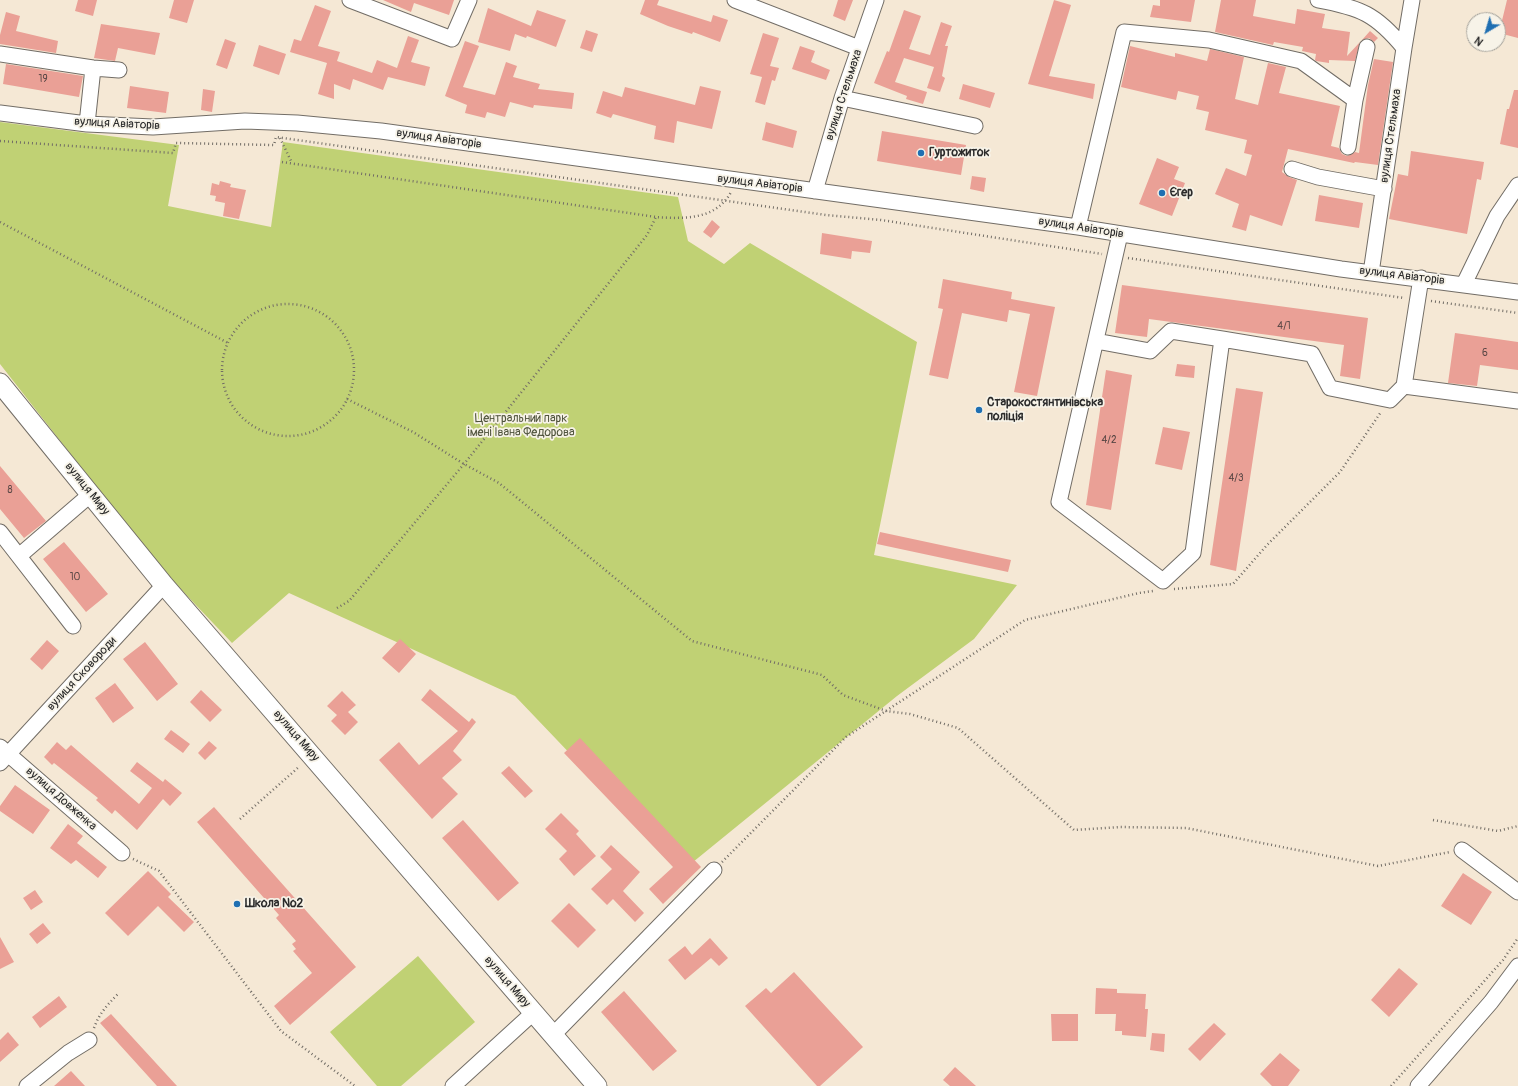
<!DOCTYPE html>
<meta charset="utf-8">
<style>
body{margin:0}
#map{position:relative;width:1518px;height:1086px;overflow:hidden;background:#f5e8d5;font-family:Pangolin,sans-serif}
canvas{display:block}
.north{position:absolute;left:1466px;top:12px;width:40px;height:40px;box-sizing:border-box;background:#f7f3e8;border:1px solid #a5a39c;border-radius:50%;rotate:218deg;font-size:11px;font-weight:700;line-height:16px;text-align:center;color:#2b2b2b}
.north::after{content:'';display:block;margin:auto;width:14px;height:18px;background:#1f6fb2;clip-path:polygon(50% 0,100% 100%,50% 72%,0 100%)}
</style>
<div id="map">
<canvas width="1518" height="1086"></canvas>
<div class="north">N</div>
</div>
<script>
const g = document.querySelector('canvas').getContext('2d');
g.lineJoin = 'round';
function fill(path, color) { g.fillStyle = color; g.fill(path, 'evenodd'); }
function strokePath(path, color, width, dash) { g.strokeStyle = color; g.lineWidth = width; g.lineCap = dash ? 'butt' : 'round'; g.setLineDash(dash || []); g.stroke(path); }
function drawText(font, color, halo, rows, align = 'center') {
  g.font = font + ' Pangolin,sans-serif'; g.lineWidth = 3.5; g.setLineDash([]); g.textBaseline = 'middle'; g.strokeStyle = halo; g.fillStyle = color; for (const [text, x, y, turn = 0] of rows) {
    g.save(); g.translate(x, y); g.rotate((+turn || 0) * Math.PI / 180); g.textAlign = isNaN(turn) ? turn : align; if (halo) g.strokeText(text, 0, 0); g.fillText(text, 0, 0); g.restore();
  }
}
const green = new Path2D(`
 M0 122 179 145 168 206 271 227 283 142 678 197 688 241 724 264 750 243 917 342 874 555 1017 585 974 639 897 696 682 871 515 696 289 593 232 643 155 562 0 364Z
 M418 956 475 1022 401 1086H377L330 1032Z`);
const building = new Path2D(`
 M78 0H97L93 16 75 11Z
 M174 0H194L187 23 169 18Z
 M383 0H454L449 15 414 3 411 12Z
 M645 0H659L657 5 711 22 713 15 728 20 720 42 693 32 692 34 668 26 640 14Z
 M838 0H853L845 21 833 16Z
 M1054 0 1071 5 1049 76 1095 84 1093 99 1028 84Z
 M1160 0H1195L1191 22 1150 17 1153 5 1160 6Z
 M1221 0H1256L1253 16 1295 24 1297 9 1325 14 1322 28 1350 32 1347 56 1360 42 1355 61 1329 60V63L1316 61 1315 60 1316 54 1302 51 1303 47 1274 42 1273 45 1215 32Z
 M1507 0H1518V38L1499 33Z
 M315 5 331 11 318 46 340 52 337 61 372 73 377 60 397 68 408 36 419 40 411 62 430 67 425 86 388 77 383 90 353 79 350 90 334 84V99L318 94 327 63 290 52 294 39 301 41Z
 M488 8 531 26 537 10 566 20 556 47 527 36 526 38 515 34 510 51 478 42Z
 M904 10 921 16 909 49 930 55 941 22 952 26 945 46H948L942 76 945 78 940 92 927 88 934 67 904 58 895 82 927 92 923 104 906 99 907 96 874 83 887 51 889 52Z
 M6 12 20 16 16 31 58 41 56 53 0 44V35Z
 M101 24 160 33 155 55 118 48 115 61 94 58Z
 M586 30 598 34 592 52 580 48Z
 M1370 31 1378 38 1374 42 1369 38 1362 40Z
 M763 33 779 38 770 66 779 68 775 81 772 80 765 105 755 102 762 77 750 74Z
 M225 39 236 43 227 69 216 65Z
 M465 41 479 46 463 87 495 95 506 62 517 66 513 77 540 84 538 89 574 93 572 109 534 105 533 108 510 102 505 117 487 112 485 118 465 113 467 105 445 96Z
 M259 45 286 54 279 75 253 66Z
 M800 46 815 51 811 62 830 70 826 80 792 69Z
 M1130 46 1175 57V53L1207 61 1210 49 1244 57 1235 99 1258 105 1268 63 1286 67 1279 93 1340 106 1331 146 1339 148 1342 154 1347 156 1355 152 1359 153 1368 85 1374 59 1393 62 1378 165 1355 162 1354 163 1288 149 1282 172 1289 177 1297 180 1282 226 1250 215 1246 231 1232 227 1239 204 1215 194 1226 168 1246 176 1252 155 1244 153 1247 140 1205 130 1209 112 1196 109 1199 96 1178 91 1176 100 1121 87Z
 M6 64 83 76 79 97 3 84Z
 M963 84 995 93 990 108 959 99Z
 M130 86 169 92 166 113 127 108Z
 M700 86 721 91 712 129 677 121 674 143 654 139 656 126 613 114 611 118 596 113 603 91 622 97 625 87 695 105Z
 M203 89 215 91 212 112 201 110Z
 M1514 90H1518V148L1500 144 1507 109H1509Z
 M766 122 797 131 793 148 762 140Z
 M882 131 966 145 961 175 877 161Z
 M1411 151 1484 162 1481 180 1477 179 1467 234 1389 219 1398 174 1408 176Z
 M1157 158 1179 167 1174 179 1185 183 1172 216 1139 204Z
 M972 176 986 178 984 192 970 189Z
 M220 181 231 184 230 187 246 190 239 219 223 216 225 203 215 201 216 196 210 195 212 183 219 185Z
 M1319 195 1363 203 1359 228 1315 221Z
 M712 220 720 227 711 238 703 232Z
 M822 233 872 241 870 253 852 251 851 259 820 254Z
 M943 279 1012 292 1011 299 1055 307 1037 396 1014 392 1030 314 1009 310 1007 322 962 313 948 379 929 375 943 309 938 308Z
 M1122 285 1368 318 1360 379 1340 376 1344 345 1149 319 1147 337 1115 333Z
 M1455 333 1518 342V370L1480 365 1477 386 1448 383Z
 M1177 364 1195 366 1194 378 1175 376Z
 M1106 370 1132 375 1111 510 1086 505Z
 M1236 388 1263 392 1236 571 1210 565Z
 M1163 427 1190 432 1182 470 1155 464Z
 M0 466 46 521 24 538 0 509Z
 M880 532 1011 560 1008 572 877 544Z
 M64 542 108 594 86 612 43 559Z
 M400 639 416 654 399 673 382 658Z
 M47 640 59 651 42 670 30 659Z
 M145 642 178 684 157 701 123 659Z
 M115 683 134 708 113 723 95 698Z
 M430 689 469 722 472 718 476 722 453 751 462 760 442 778 458 794 432 819 379 760 399 742 419 765 458 731 421 700Z
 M201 690 222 710 210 722 190 702Z
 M342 691 356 705 348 712 358 722 345 735 331 721 337 715 327 706Z
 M171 730 190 744 183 753 164 739Z
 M580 738 701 867 663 904 649 889 673 867 564 753Z
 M209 741 217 748 205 760 198 753Z
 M57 742 66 750 71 745 139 804 152 788 130 771 137 762 163 782 165 779 182 793 170 806 163 799 137 830 115 810 112 814 96 800 98 798 54 763 52 765 44 757Z
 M509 766 533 791 525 798 501 773Z
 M15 785 50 810 33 834 0 811V806Z
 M214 807 356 967 290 1025 274 1006 312 973 293 951 296 949 292 944 296 941 276 918 279 915 197 822Z
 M561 813 579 831 576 834 596 856 574 876 559 859 567 851 545 829Z
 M463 820 519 883 498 901 442 838Z
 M68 824 83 836 77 843 107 867 98 878 76 860 71 864 50 848Z
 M611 845 640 872 623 891 644 913 635 922 613 899 607 905 591 889 612 869 600 857Z
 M148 871 171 894 168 897 194 922 184 932 158 906 128 936 105 913Z
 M1463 873 1492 892 1471 925 1441 906Z
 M35 890 43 902 31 910 23 898Z
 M569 903 596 930 578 948 551 921Z
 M43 923 51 933 37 944 29 934Z
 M0 937 14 962 0 969Z
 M710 938 728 958 719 966 711 958 685 980 668 960 685 946 692 955Z
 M1399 968 1418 984 1389 1017 1371 1000Z
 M794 972 863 1047 820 1086H817L745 1006 766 988 771 993Z
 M1096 988 1117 989V993L1146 994 1145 1009H1148L1146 1037 1122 1035V1031H1115L1116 1014H1095Z
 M624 991 677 1051 653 1071 601 1012Z
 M59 996 67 1007 40 1028 32 1017Z
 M111 1014 177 1086H157L100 1023Z
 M1051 1014H1078V1041H1052Z
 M1214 1023 1226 1034 1200 1061 1188 1049Z
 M8 1032 19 1045 0 1062V1040Z
 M1152 1033 1165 1034 1164 1052 1150 1050Z
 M1280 1053 1300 1070 1288 1086H1272L1260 1074Z
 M955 1067 976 1086H950L943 1080Z
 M71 1071 85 1086H54Z`);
const path = new Path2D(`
 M280 138 292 163
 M0 141 173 153 176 143 274 145 276 137 826 215 881 220 1102 254
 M282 162 656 217C684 219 716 220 731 192
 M0 222 228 343
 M1128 258 1404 298
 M1431 301 1518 313
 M222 370a66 66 0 1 1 132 0a66 66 0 1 1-132 0Z
 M347 399 413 432 464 464 499 483 692 641 822 675 843 695 886 711 910 714 958 728 1074 830 1120 827 1186 828 1378 866 1450 852
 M1174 589 1233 584 1267 545 1340 472 1381 412
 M337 608 349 601 464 464 647 235 656 217
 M240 819 300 766
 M1433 820 1498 831 1518 826
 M133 859 159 871 281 1031 355 1086
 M722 862 846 737 1025 620 1139 593 1153 591
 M94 1028C99 1014 107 1005 118 994
 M1391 1086 1503 960 1518 938`);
const minor = new Path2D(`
 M350 0 452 39 469 0
 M735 0 859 48
 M1318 0C1361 8 1376 14 1404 48
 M0 54 93 68 119 70
 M842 98 975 126
 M1355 100 1367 47
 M0 113 87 124 153 127 245 121 297 123 381 131 1078 227 1341 269 1518 292
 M87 124 93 68
 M1292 169 1318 177 1384 189
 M815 191 842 98 876 0
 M1078 227 1124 32 1209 40 1301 61 1355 100 1348 147
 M1120 234 1059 502 1163 581 1193 553 1222 339 1312 354 1330 388 1390 400 1404 386 1421 278
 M1371 273 1404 48 1412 0
 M1464 284 1497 216 1518 185
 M1096 341 1150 351 1171 331 1222 339
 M1404 386 1518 401
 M0 532 73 626
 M19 556 91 494
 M0 747 122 853
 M0 763 164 585
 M1462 850 1518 892
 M553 1035 714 870
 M27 1086 68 1053 89 1040
 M453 1086 533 1013
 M1418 1086 1491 1002 1518 966`);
const major = new Path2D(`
 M0 383 164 585 597 1086`);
const markers = [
 [921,153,4,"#1f6fb2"],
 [1162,193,4,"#1f6fb2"],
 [979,410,4,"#1f6fb2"],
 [237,904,4,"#1f6fb2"]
];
const numberNames = [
 ["19",43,79],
 ["4/1",1284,326],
 ["6",1485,353],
 ["4/2",1109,440],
 ["4/3",1236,478],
 ["8",10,490],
 ["10",75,577]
];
const streetNames = [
 ["вулиця Стельмаха",844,95,-72],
 ["вулиця Авіаторів",117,124,3],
 ["вулиця Стельмаха",1391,136,-82],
 ["вулиця Авіаторів",439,139,8],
 ["вулиця Авіаторів",760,184,7],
 ["вулиця Авіаторів",1081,228,9],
 ["вулиця Авіаторів",1402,276,7],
 ["вулиця Миру",87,489,51],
 ["вулиця Сковороди",82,674,-47],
 ["вулиця Миру",296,736,49],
 ["вулиця Довженка",61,799,41],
 ["вулиця Миру",507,982,49]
];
const poiNames = [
 ["Гуртожиток",929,153],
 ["Єгер",1170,193],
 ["Старокостянтинівська",987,403],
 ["поліція",987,417],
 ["Школа №2",245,904]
];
const parkNames = [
 ["Центральний парк",521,419],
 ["імені Івана Федорова",521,433]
];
fill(green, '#c0d174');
fill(building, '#eaa096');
strokePath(minor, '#726d66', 17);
strokePath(major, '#726d66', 21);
strokePath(path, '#726d66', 2.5, [1, 3]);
strokePath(minor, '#fff', 15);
strokePath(major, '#fff', 19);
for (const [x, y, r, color] of markers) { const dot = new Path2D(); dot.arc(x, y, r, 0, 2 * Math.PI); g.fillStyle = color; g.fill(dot); strokePath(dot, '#f7f3e8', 1.5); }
drawText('10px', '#5b4846', null, numberNames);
drawText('12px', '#2b2b2b', '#f7f3e8', streetNames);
drawText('bold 12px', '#2b2b2b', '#f7f3e8', poiNames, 'left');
drawText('12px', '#50543d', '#f7f3e8', parkNames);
</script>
